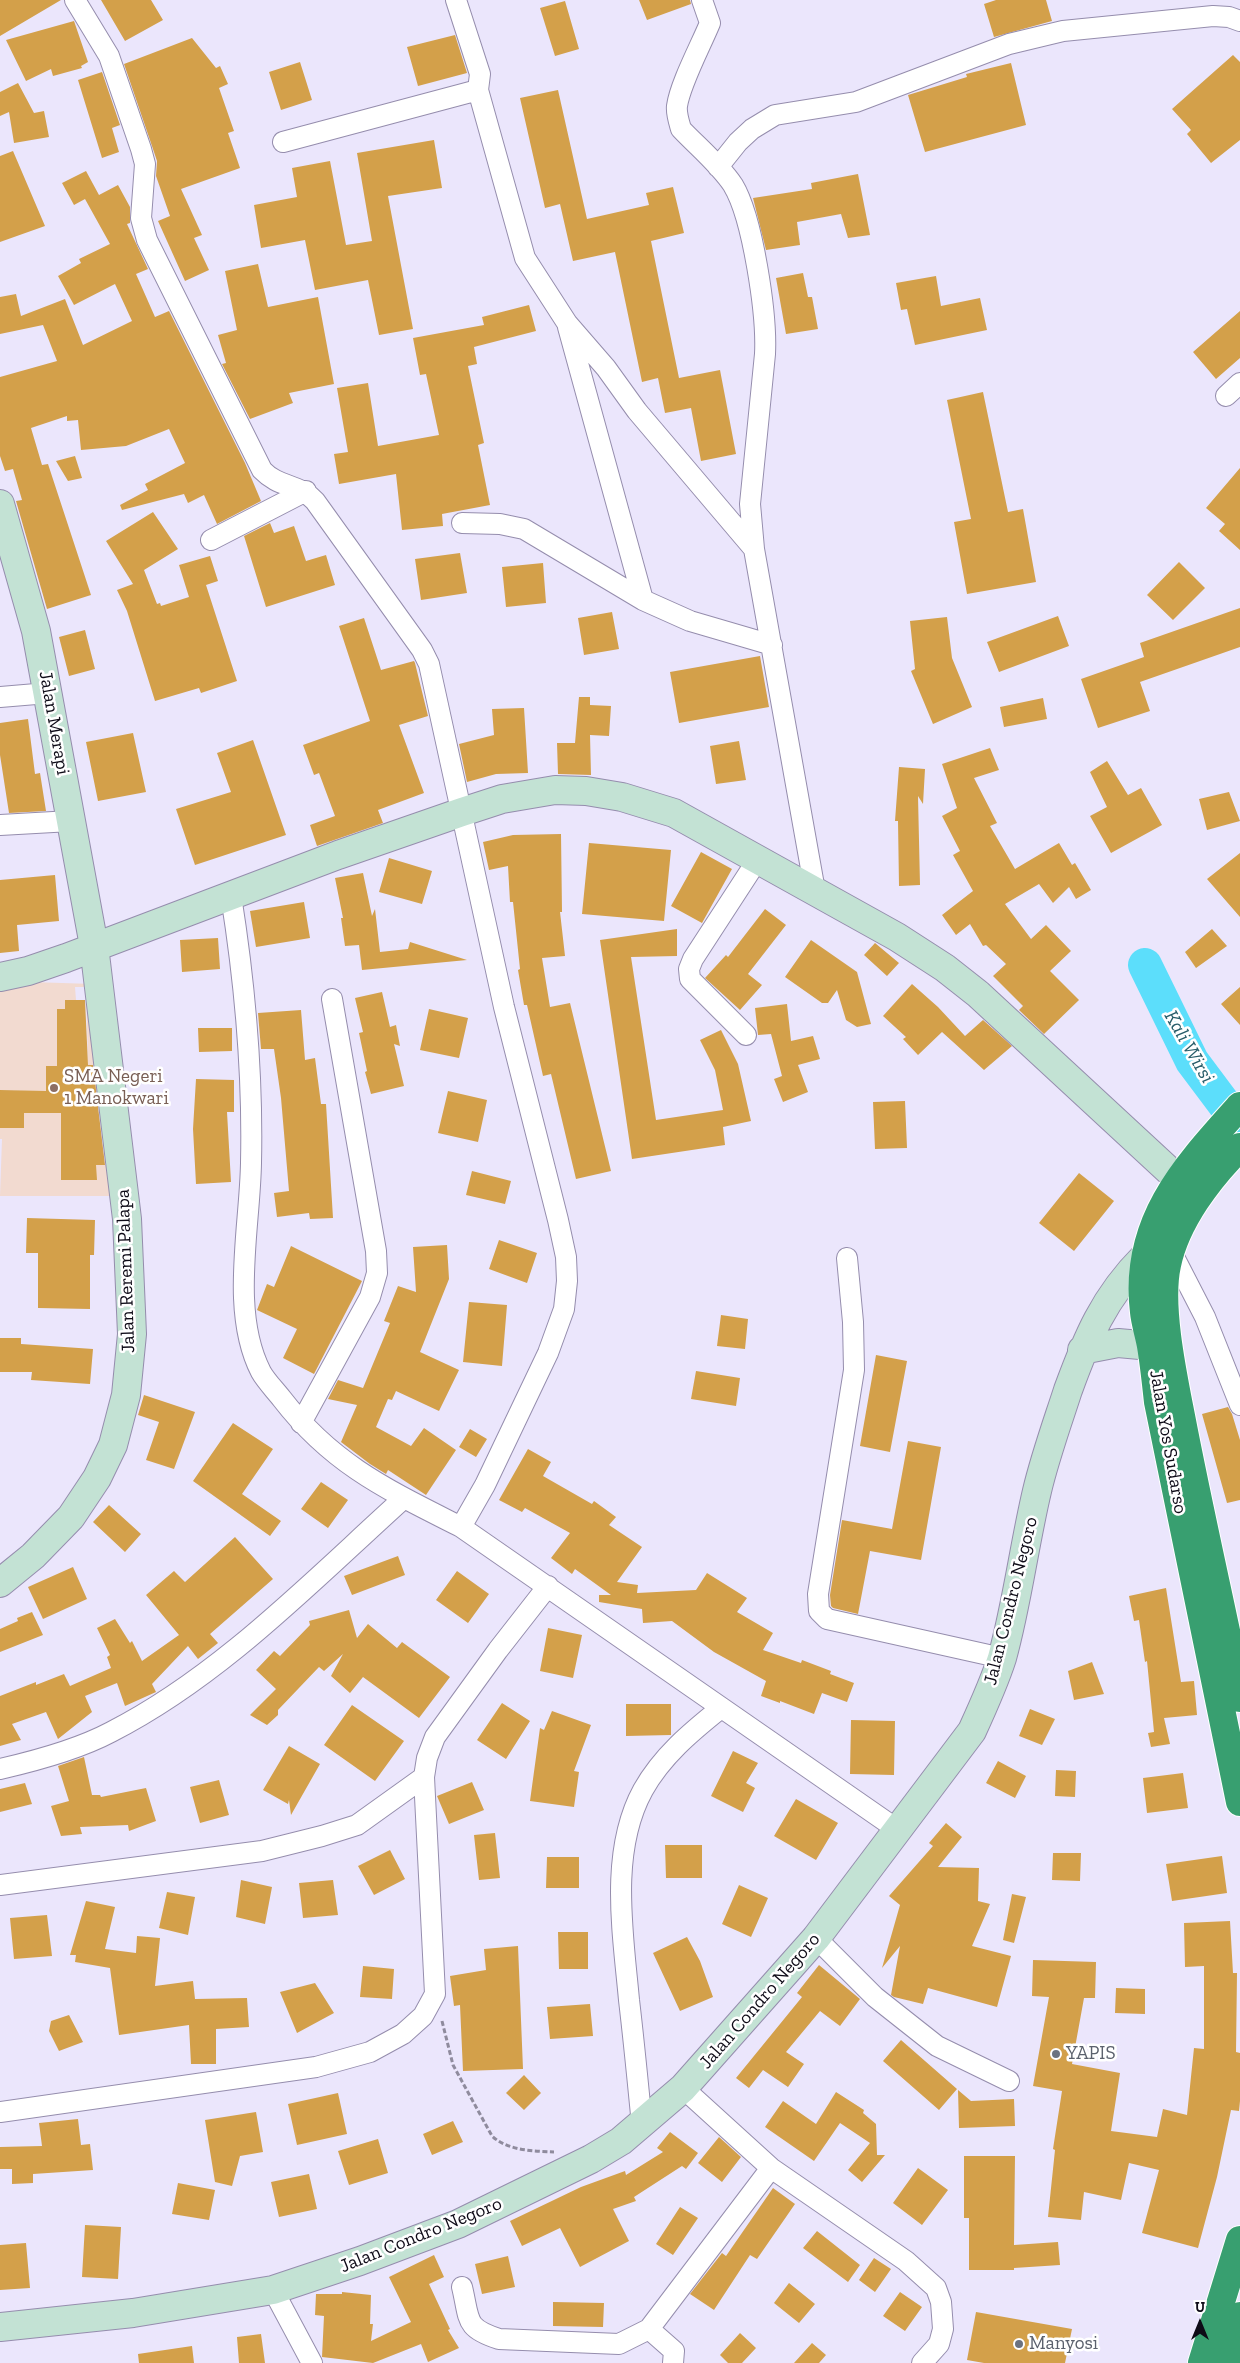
<!DOCTYPE html>
<style>
body{margin:0}
#map{position:relative;width:1240px;height:2363px;overflow:hidden;background:#ebe6fc;font-family:"Zilla Slab",serif}
canvas{display:block}
.north{position:absolute;left:1175px;top:2298px;width:50px;height:50px;-webkit-text-stroke:4px #fff;paint-order:stroke;rotate:0deg;font-size:14px;font-weight:700;line-height:20px;text-align:center;color:#0e0b17}
.north::after{content:'';display:block;margin:auto;width:18px;height:22px;background:#0e0b17;clip-path:polygon(50% 0,100% 100%,50% 72%,0 100%)}
</style>
<div id="map">
<canvas width="1240" height="2363"></canvas>
<div class="north">U</div>
</div>
<script>
const g = document.querySelector('canvas').getContext('2d');
g.lineJoin = 'round';
function fill(path, color) { g.fillStyle = color; g.fill(path, 'evenodd'); }
function strokePath(path, color, width, dash) { g.strokeStyle = color; g.lineWidth = width; g.lineCap = dash ? 'butt' : 'round'; g.setLineDash(dash || []); g.stroke(path); }
function drawText(font, color, halo, rows, align = 'center') {
  g.font = font + ' "Zilla Slab",serif'; g.lineWidth = 5; g.setLineDash([]); g.textBaseline = 'middle'; g.strokeStyle = halo; g.fillStyle = color; for (const [text, x, y, turn = 0] of rows) {
    g.save(); g.translate(x, y); g.rotate((+turn || 0) * Math.PI / 180); g.textAlign = isNaN(turn) ? turn : align; if (halo) g.strokeText(text, 0, 0); g.fillText(text, 0, 0); g.restore();
  }
}
const education = new Path2D(`
 M0 981 93 984 109 1093 114 1196H0L2 1139H0V1128H24V1113H57V1098L25 1097V1091L0 1090ZM75 987H86L88 1065H95L96 1084 47 1085 46 1066H57V1009H65V1000H76ZM61 1096H109L110 1165H96V1180H61Z`);
const river = new Path2D(`
 M1145 965 1192 1061 1240 1125`);
const building = new Path2D(`
 M0 0H61L0 36Z
 M101 0H151L163 20 125 41Z
 M639 0H690L691 4 647 20Z
 M996 0H1046L1052 21 994 37 984 4Z
 M565 1 579 49 555 56 540 8Z
 M74 21 88 62 81 66 82 68 53 76 51 69 26 81 6 40Z
 M455 35 467 73 418 86 407 47Z
 M192 38 216 68 220 66 228 84 219 88 234 131 228 133 240 168 181 189 202 235 194 238 209 270 185 281 158 221 170 216 156 176 157 161 152 146 124 64Z
 M1233 55 1240 62V140L1211 163 1187 134 1191 130 1172 109Z
 M300 62 312 100 281 110 269 72Z
 M1011 63 1026 125 925 152 908 95 967 77 966 74Z
 M102 72 120 125 112 128 119 152 102 158 78 80Z
 M18 83 34 113 44 111 49 137 14 143 9 112 0 116V92Z
 M558 90 587 219 649 205 646 193 673 187 684 233 651 241 679 378 720 370 736 454 701 461 691 408 665 413 658 378 642 382 615 252 573 261 560 204 545 208 520 98Z
 M434 140 442 188 388 196 413 329 379 335 368 280 315 290 305 240 261 248 254 205 297 197 292 168 330 161 346 245 372 241 357 153Z
 M13 151 45 226 0 242V156Z
 M86 171 99 195 118 185 130 207V223L127 224 148 269 136 274 155 317 169 311 245 463 261 501 217 524 204 495 188 503 184 494 122 510 120 505 148 490 145 484 185 463 169 429 126 446 81 450 78 420 67 421V416L31 428 42 465 48 464 91 595 47 609 16 501 22 500 13 469 5 471 0 456V377L57 361 43 325 0 334V297L16 294 21 316 65 299 83 345 132 321 115 284 74 305 58 276 81 263 79 259 110 244 85 199 74 205 62 183Z
 M858 174 870 235 848 238 841 214 797 222 800 245 766 250 753 198 812 189 811 183Z
 M258 264 268 307 318 297 334 384 289 393 293 403 250 419 222 364 226 363 218 335 237 330 225 271Z
 M803 273 808 297H812L818 329 786 334 776 278Z
 M936 276 941 306 980 298 987 330 915 345 907 309 901 310 896 283Z
 M529 305 536 331 474 347 477 364 468 366 484 443 478 445 490 505 442 514 443 526 402 530 396 474 339 484 334 454 348 452 337 388 368 383 378 446 439 435 426 374 420 375 413 338 484 325 482 317Z
 M1240 311V358L1216 379 1193 352Z
 M983 392 1008 512 1023 509 1036 582 967 594 954 522 971 519 947 400Z
 M75 456 82 478 68 481 56 461Z
 M1240 468V550L1219 531 1225 524 1206 508Z
 M153 512 178 549 144 570 157 604 160 603 161 606 189 597 179 565 210 556 218 581 206 585 237 681 201 693 199 688 155 701 127 611 117 590 133 584 106 541Z
 M270 523 274 533 294 526 306 561 326 555 335 585 266 607 244 536Z
 M460 553 467 593 421 600 415 559Z
 M1179 562 1205 588 1173 620 1147 595Z
 M543 563 546 603 506 607 502 567Z
 M1240 608V647L1140 682 1150 711 1098 728 1081 679 1144 657 1140 643Z
 M612 612 619 649 584 655 578 618Z
 M1058 616 1069 646 999 672 987 642Z
 M947 617 952 658 972 707 933 724 911 671 915 669 910 621Z
 M364 618 381 670 414 661 415 663 428 716 399 725 424 793 378 810 383 823 317 846 310 825 335 816 319 773 314 775 303 745 370 721 339 626Z
 M85 630 95 669 69 676 59 637Z
 M760 656 769 707 679 723 670 672Z
 M579 697H590V705L611 706 609 736 590 735 591 775 558 774 557 743H575Z
 M1043 698 1047 719 1004 727 1000 707Z
 M524 708 528 773 496 774 467 782 459 744 494 735 492 709Z
 M28 719 35 774 40 773 46 811 9 813 0 755V723Z
 M133 733 146 792 98 801 86 742Z
 M253 740 286 835 195 865 176 809 231 792 217 753Z
 M739 741 746 780 716 784 710 746Z
 M990 748 999 770 974 778 997 823 990 826 1015 869 1059 843 1072 865 1075 863 1091 890 1076 899 1069 887 1053 903 1039 884 1005 904 1031 939 1046 925 1071 951 1050 971 1079 1000 1044 1034 1019 1010 1023 1006 993 976 1006 964 986 945 983 946 970 924 956 935 942 915 973 891 953 855 960 851 942 816 957 808 942 764Z
 M1107 761 1128 795 1141 788 1162 825 1111 853 1090 816 1107 807 1090 772Z
 M899 767 925 769 923 804 918 796 920 885 899 886 898 821H895Z
 M1229 792 1240 821 1207 830 1199 799Z
 M561 834 562 912H560L565 956 542 958 550 1007 570 1003 611 1171 576 1179 551 1074 543 1076 527 1005H524L518 970 520 969 513 902H510L508 866 489 870 483 842 513 835Z
 M589 843 671 850 664 921 582 914Z
 M701 852 732 869 702 923 671 906Z
 M1240 853V917L1207 879Z
 M389 858 432 871 422 904 379 892Z
 M363 873 372 916 375 909 380 952 408 949 410 942 467 960 362 970 359 945 345 946 341 918H343L335 878Z
 M55 875 59 921 17 925 19 951 0 953V880Z
 M304 902 310 938 256 947 250 911Z
 M765 909 786 925 748 974 762 985 740 1010 705 978 726 955 728 957Z
 M677 929V956L631 957 656 1120 723 1110 715 1070 700 1040 721 1030 738 1064 751 1121 723 1127 725 1145 632 1159 600 940Z
 M1212 929 1227 946 1196 968 1185 952Z
 M218 938 220 969 182 972 180 940Z
 M811 940 857 972 871 1024 857 1027 846 1020 837 990 828 1003H822L785 977Z
 M875 943 899 963 887 976 864 955Z
 M912 984 938 1007 965 1036 983 1020 1012 1046 984 1070 942 1032 918 1055 903 1039 906 1037 883 1016Z
 M1240 987V1025L1221 1004Z
 M382 992 390 1027 396 1025 400 1046 394 1044 404 1086 371 1094 365 1072 367 1071 359 1033 363 1032 355 998Z
 M65 1000H85L88 1065H93L105 1165H96L97 1180H61V1113H24V1128H0V1090L46 1091V1066H57V1009H65Z
 M787 1004 791 1041 813 1036 820 1059 798 1065 808 1092 783 1102 774 1079 782 1076 771 1034 758 1035 755 1008Z
 M429 1009 468 1018 459 1058 420 1050Z
 M301 1010 305 1060 315 1058 321 1104H326L333 1218 310 1219 309 1213 277 1217 274 1193 289 1191 281 1098 274 1049H261L258 1013Z
 M198 1028H232V1051L199 1052Z
 M196 1079 234 1080V1112H227L231 1182 196 1184 193 1129Z
 M448 1091 487 1100 478 1142 438 1133Z
 M905 1101 907 1148 875 1149 873 1102Z
 M472 1171 511 1181 505 1204 466 1195Z
 M1079 1173 1114 1201 1074 1251 1039 1223Z
 M27 1218 95 1220 94 1255H90V1309L38 1308V1253H26Z
 M499 1240 537 1253 527 1283 489 1269Z
 M447 1245 449 1279 420 1352 459 1370 439 1411 396 1391 392 1400 388 1399 376 1427 411 1446 424 1428 456 1450 426 1495 388 1470 386 1474 370 1464 341 1442 357 1405 328 1399 338 1380 363 1388 390 1323 384 1321 398 1286 416 1292 413 1247Z
 M291 1246 362 1281 314 1374 283 1358 297 1329 257 1310 267 1284 274 1287Z
 M469 1302 507 1305 502 1366 463 1362Z
 M721 1315 748 1319 745 1349 717 1346Z
 M0 1338H21V1344L93 1349 90 1384 31 1380 32 1372H0Z
 M876 1355 907 1361 890 1452 860 1446Z
 M696 1371 740 1378 736 1406 691 1399Z
 M144 1395 195 1412 174 1469 146 1460 159 1422 138 1415Z
 M1228 1407 1232 1414 1240 1440V1500L1227 1503 1202 1414Z
 M233 1423 273 1449 242 1494 281 1521 270 1536 193 1481Z
 M470 1429 487 1439 476 1457 459 1447Z
 M908 1441 941 1447 921 1560 870 1551 858 1614 833 1608 831 1606 830 1595 842 1520 892 1529Z
 M528 1449 551 1462 543 1476 592 1504 594 1501 616 1517 609 1525 642 1547 617 1582 638 1585 637 1593 696 1590 707 1573 747 1598 737 1612 773 1633 763 1650 801 1663 802 1660 831 1671 830 1674 854 1683 847 1702 822 1693 814 1714 780 1701V1703L761 1696 766 1681 714 1652 672 1621 643 1623 642 1609 599 1602V1595H611L575 1569 572 1574 551 1558 570 1533 525 1508 522 1512 499 1500Z
 M321 1482 348 1500 328 1528 301 1509Z
 M109 1505 141 1534 125 1552 93 1522Z
 M235 1537 273 1579 210 1634 218 1643 198 1659 188 1646 152 1684 156 1692 125 1706 117 1683 85 1696 92 1712 58 1739 46 1712 12 1724 21 1740 0 1746V1696L36 1682V1685L64 1674 70 1686 111 1668 107 1657 110 1655 97 1628 115 1619 130 1643 132 1641 142 1661 179 1635 146 1595 174 1571 185 1582Z
 M398 1556 405 1575 352 1595 344 1576Z
 M73 1567 87 1599 43 1619 28 1587Z
 M457 1571 489 1594 468 1623 436 1600Z
 M1166 1588 1181 1682 1194 1681 1197 1715 1164 1718 1170 1744 1151 1747 1148 1733 1154 1732 1147 1661 1145 1662 1139 1620 1134 1621 1129 1596Z
 M349 1610 357 1638 368 1624 397 1648 402 1642 450 1677 419 1718 363 1677 350 1693 331 1676 343 1654 324 1671 319 1667 278 1710V1715L267 1725 250 1715 276 1689 256 1670 274 1651 280 1656 310 1625 309 1621Z
 M32 1612 43 1635 0 1652V1629L18 1621 17 1618Z
 M548 1628 582 1635 573 1678 540 1671Z
 M1092 1662 1104 1694 1074 1700 1068 1671Z
 M502 1703 530 1721 506 1759 477 1740Z
 M626 1704H671V1735L626 1736Z
 M352 1705 404 1741 375 1781 324 1745Z
 M1030 1709 1055 1719 1042 1745 1019 1736Z
 M552 1711 591 1725 574 1771 579 1772 574 1807 530 1801 540 1728 544 1730Z
 M851 1720 895 1721 894 1775 850 1774Z
 M289 1746 320 1764 291 1815 289 1800 288 1804 263 1790Z
 M733 1751 758 1763 746 1783 755 1788 743 1812 711 1796Z
 M84 1757 92 1795H100L101 1797 146 1788 156 1821 129 1831 128 1825 80 1827 82 1834 61 1836 51 1806 69 1801 58 1766Z
 M998 1761 1026 1776 1015 1798 986 1783Z
 M1056 1770 1076 1771 1075 1797 1055 1796Z
 M1183 1773 1188 1808 1147 1813 1143 1778Z
 M219 1780 229 1815 200 1823 190 1787Z
 M472 1782 484 1810 449 1824 437 1796Z
 M25 1783 32 1804 0 1812V1789Z
 M796 1799 838 1823 816 1860 774 1836Z
 M946 1823 962 1837 938 1867 979 1868 978 1901 990 1904 972 1946 1011 1956 997 2007 928 1988 923 2004 894 1997 891 1995 900 1946 882 1968 900 1905 889 1896 933 1846 929 1843Z
 M495 1833 500 1878 479 1880 474 1835Z
 M665 1845H702V1878H666Z
 M390 1850 405 1879 374 1895 358 1866Z
 M1053 1853H1081L1080 1881 1052 1880Z
 M1222 1856 1227 1893 1172 1901 1166 1864Z
 M547 1857H579V1888H546Z
 M241 1880 272 1887 265 1924 236 1917Z
 M333 1880 338 1915 303 1918 299 1883Z
 M739 1885 768 1898 751 1937 722 1924Z
 M167 1892 195 1897 188 1935 159 1928Z
 M1012 1894 1026 1897 1014 1943 1003 1940Z
 M86 1901 115 1907 105 1949 136 1953 137 1936 160 1938 155 1986 193 1981 195 1999 247 1998 249 2027 216 2029V2064H191L189 2025 119 2035 110 1968 75 1962 76 1955H70Z
 M47 1915 52 1956 14 1959 10 1918Z
 M1230 1921 1233 1973H1237L1236 2052 1240 2053V2101L1239 2111 1231 2110 1217 2177 1198 2248 1142 2233 1159 2170 1129 2163 1121 2200 1084 2192 1081 2220 1048 2217 1055 2150 1053 2149 1062 2091 1033 2086 1049 1997 1032 1996 1033 1960 1096 1962 1095 1998H1084L1072 2064 1120 2073 1111 2131 1157 2137 1163 2109 1187 2115 1194 2048 1204 2049V1966L1185 1967 1184 1923Z
 M558 1932H588V1969H559Z
 M687 1937 700 1961 713 1997 680 2011 653 1953Z
 M518 1946 523 2069 463 2071 460 2005 454 2006 450 1976 486 1970 484 1949Z
 M819 1965 860 1999 840 2026 820 2011 786 2052 804 2064 788 2087 763 2070 749 2088 736 2078 802 1997 797 1993Z
 M363 1966 394 1969 392 1999 360 1997Z
 M315 1983 334 2013 297 2033 280 1992Z
 M1116 1988 1145 1989V2014L1115 2013Z
 M590 2004 593 2036 550 2039 547 2007Z
 M69 2015 83 2042 59 2051 49 2031 51 2021Z
 M901 2040 957 2089 939 2110 883 2061Z
 M524 2075 541 2093 524 2110 506 2093Z
 M958 2090 971 2101 1014 2099 1015 2126 959 2128Z
 M836 2092 864 2110 863 2113 876 2124 877 2155H885L862 2182 848 2170 870 2143 840 2123 814 2161 765 2127 783 2101 816 2124Z
 M338 2093 347 2134 297 2145 288 2104Z
 M256 2112 263 2152 240 2156 232 2186 215 2182 205 2120Z
 M78 2119 81 2145 90 2144 93 2170 33 2174V2183L12 2184V2169H0V2147L42 2146 39 2123Z
 M453 2121 463 2142 432 2155 423 2134Z
 M670 2132 698 2153 686 2169 682 2166 634 2197 636 2201 613 2209 629 2241 580 2267 560 2228 522 2246 510 2221 581 2187 625 2171 626 2175 663 2152 657 2148Z
 M719 2137 741 2157 722 2182 698 2163Z
 M378 2139 388 2173 349 2185 338 2151Z
 M964 2156H1015L1014 2245 1058 2242 1060 2265 1014 2268V2270H969V2218H964Z
 M918 2168 948 2190 922 2225 893 2203Z
 M309 2174 317 2209 279 2217 271 2182Z
 M178 2183 215 2190 209 2220 172 2214Z
 M773 2188 795 2204 757 2259 750 2255 714 2310 690 2294 722 2253 726 2256Z
 M680 2207 698 2218 673 2255 656 2244Z
 M85 2225 121 2227 118 2279 82 2277Z
 M817 2231 860 2265 848 2282 803 2248Z
 M26 2243 30 2288 0 2290V2245Z
 M434 2255 444 2277 429 2284 450 2329 448 2330 459 2348 428 2362 421 2344 373 2363 322 2357 324 2316 315 2315 316 2294H342V2292L371 2295 370 2324H373L371 2341 411 2322 389 2277Z
 M508 2256 515 2287 482 2294 475 2264Z
 M874 2258 891 2269 875 2292 859 2280Z
 M789 2283 815 2304 799 2323 774 2303Z
 M900 2292 922 2307 905 2331 883 2316Z
 M553 2302 604 2303 603 2327 553 2326Z
 M976 2312 1072 2329 1065 2363H984L967 2360Z
 M740 2333 756 2348 742 2363H728L720 2355Z
 M261 2334 265 2363H239L237 2337Z
 M812 2343 826 2355 819 2363H794Z
 M192 2346 194 2363H139L138 2354Z`);
const path = new Path2D(`
 M442 2021 453 2065 492 2136C508 2151 534 2151 554 2152`);
const street = new Path2D(`
 M75 0 109 56 141 149 145 164 141 218 147 240 262 470C279 488 298 483 315 501L422 650 429 664 504 1007 558 1220 566 1257 567 1281 564 1309 548 1353 485 1485 461 1527 898 1830
 M456 0 480 74 478 90 525 258 567 323 606 368 637 411 754 549
 M702 0 710 23C701 45 680 84 677 106 676 113 679 122 681 129 698 147 719 164 733 185 753 218 767 315 765 354L750 504 754 549 815 891
 M283 142 478 90
 M718 167 738 142 752 129 775 115 856 102 1009 44 1063 31 1213 16 1229 17 1240 21
 M568 327 643 600
 M1226 396 1240 383
 M462 523 500 524 524 529 643 600 690 621 772 645
 M211 540 306 491
 M0 697 48 693
 M0 825 71 821
 M231 896C245 984 253 1073 251 1163 250 1228 230 1312 261 1372 266 1381 275 1390 282 1399 333 1465 388 1490 461 1527
 M746 1035 690 979 689 969 693 959 758 859
 M1171 1251 1205 1317 1240 1405
 M847 1258 853 1322 854 1370 818 1594 819 1611 827 1619 1002 1658
 M301 1423 370 1297 377 1273 376 1251 332 999
 M0 1769C35 1761 79 1749 111 1732 221 1676 313 1580 404 1498
 M424 1777 427 1758 435 1737 498 1650 548 1586
 M0 1885 262 1851 322 1836 357 1825 424 1777 435 1994 423 2016 403 2034 370 2052 316 2067 0 2112
 M816 1938 875 1997 937 2046 1009 2081
 M683 2088 771 2168 906 2261 936 2288 941 2302 943 2329 939 2344 922 2363
 M642 2125C638 2084 634 2042 629 2000 623 1933 609 1852 643 1790 662 1756 691 1732 721 1708
 M462 2287C470 2320 464 2328 499 2339L619 2344 649 2329 771 2168
 M273 2290 312 2363
 M649 2329 674 2351 673 2363`);
const secondary = new Path2D(`
 M0 504 36 631 94 946 127 1219 132 1334 126 1395 113 1445 97 1478 71 1517 33 1556 0 1583
 M0 977 28 971 66 958 338 855 462 812 502 799 555 790 586 791 622 797 674 813 897 937 945 968 978 994 1179 1180
 M1082 1350 1118 1343 1151 1346
 M0 2327 133 2313 273 2290 360 2261 458 2224 591 2159 621 2141 683 2088 816 1938 972 1731C983 1707 994 1683 1002 1658 1017 1604 1024 1546 1037 1491 1045 1457 1057 1424 1068 1390 1087 1338 1104 1297 1144 1257`);
const highway = new Path2D(`
 M1240 1106C1184 1168 1133 1223 1144 1312 1145 1323 1149 1334 1151 1346 1154 1364 1156 1384 1158 1402L1240 1802
 M1240 1147C1209 1178 1176 1221 1167 1265 1158 1305 1173 1375 1181 1416 1199 1510 1221 1604 1240 1698
 M1202 2363 1240 2240
 M1226 2363 1240 2316`);
const markers = [
 [54,1088,5,"#8d6e63"],
 [1056,2054,5,"#6b7280"],
 [1019,2344,5,"#6b7280"]
];
const streetNames = [
 ["Jalan Merapi",54,723,80],
 ["Jalan Reremi Palapa",126,1271,-92],
 ["Jalan Yos Sudarso",1168,1442,80],
 ["Jalan Condro Negoro",1011,1601,-76],
 ["Jalan Condro Negoro",760,2001,-49],
 ["Jalan Condro Negoro",421,2235,-22]
];
const educationNames = [
 ["SMA Negeri",64,1077],
 ["1 Manokwari",64,1099]
];
const worshipNames = [
 ["YAPIS",1066,2054],
 ["Manyosi",1029,2344]
];
const waterNames = [
 ["Kali Wirsi",1189,1047,60]
];
fill(education, '#f2dad0');
strokePath(river, '#5cdefb', 34);
fill(building, '#d3a04a');
strokePath(street, '#958dad', 22);
strokePath(secondary, '#958dad', 30);
strokePath(highway, '#fff', 30);
strokePath(path, '#8f8b9d', 3, [5, 2.5]);
strokePath(street, '#fff', 20);
strokePath(secondary, '#c3e2d4', 28);
strokePath(highway, '#389f70', 28);
for (const [x, y, r, color] of markers) { const dot = new Path2D(); dot.arc(x, y, r, 0, 2 * Math.PI); g.fillStyle = color; g.fill(dot); strokePath(dot, '#fff', 2); }
drawText('19px', '#0e0b17', '#fff', streetNames);
drawText('19px', '#785e54', '#fff', educationNames, 'left');
drawText('19px', '#5b616d', '#fff', worshipNames, 'left');
drawText('italic 20px', '#285d6a', '#fff', waterNames);
</script>
